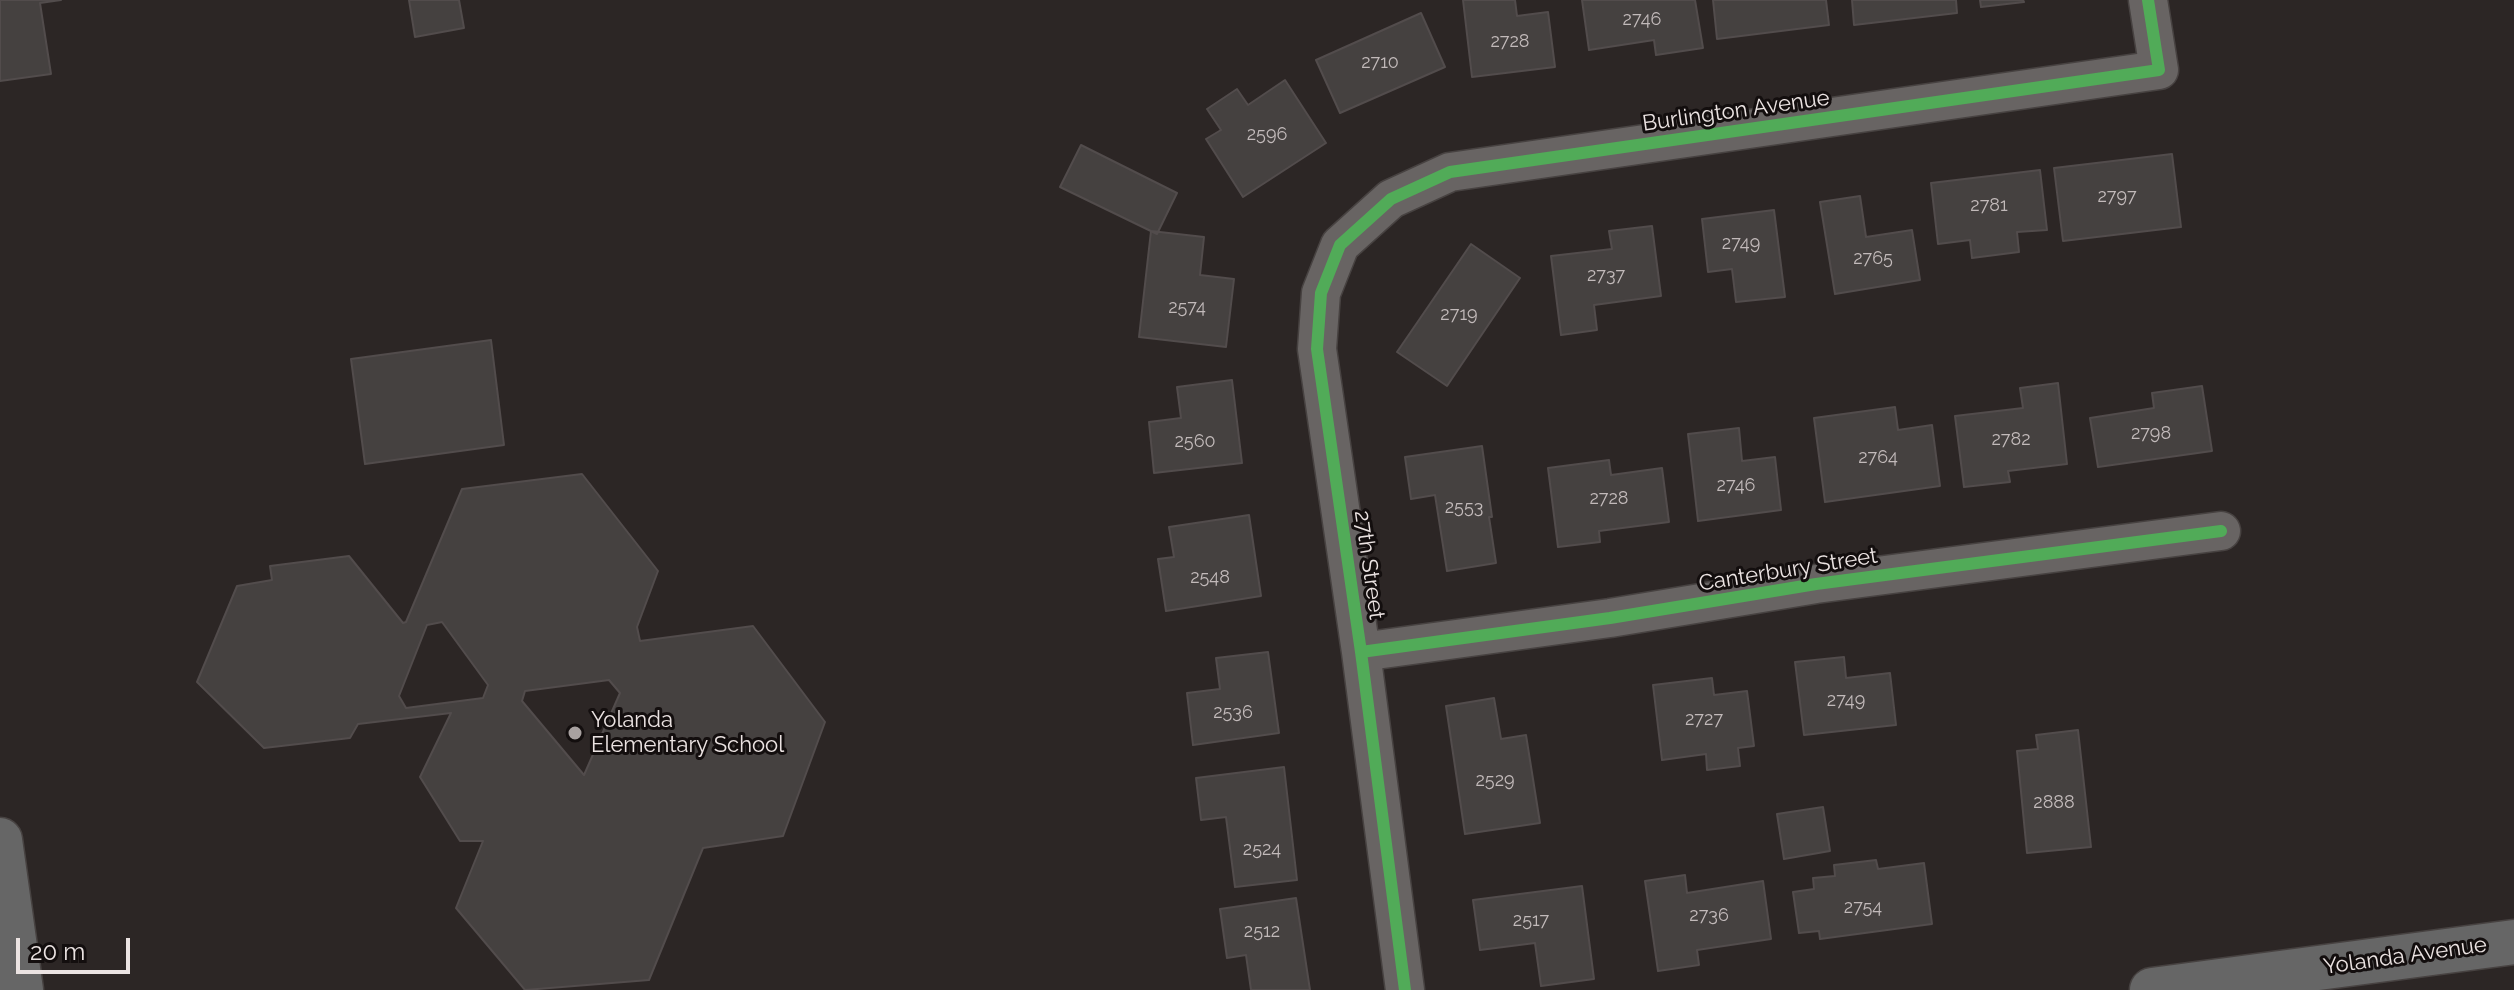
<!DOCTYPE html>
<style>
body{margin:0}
#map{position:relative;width:2514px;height:990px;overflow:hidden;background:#2c2625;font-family:Raleway,sans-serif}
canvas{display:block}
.scale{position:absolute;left:16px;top:938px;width:114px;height:36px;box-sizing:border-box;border:4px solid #ebe3e2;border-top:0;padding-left:10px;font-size:24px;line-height:28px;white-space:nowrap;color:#ebe3e2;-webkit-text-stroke:6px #130e0e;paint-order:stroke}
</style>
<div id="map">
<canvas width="2514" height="990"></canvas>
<div class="scale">20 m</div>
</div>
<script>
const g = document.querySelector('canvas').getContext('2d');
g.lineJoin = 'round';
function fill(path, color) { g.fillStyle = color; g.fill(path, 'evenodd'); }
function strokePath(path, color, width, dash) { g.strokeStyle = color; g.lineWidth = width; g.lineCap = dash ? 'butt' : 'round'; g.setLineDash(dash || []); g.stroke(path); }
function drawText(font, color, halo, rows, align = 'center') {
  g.font = font + ' Raleway,sans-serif'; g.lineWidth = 6; g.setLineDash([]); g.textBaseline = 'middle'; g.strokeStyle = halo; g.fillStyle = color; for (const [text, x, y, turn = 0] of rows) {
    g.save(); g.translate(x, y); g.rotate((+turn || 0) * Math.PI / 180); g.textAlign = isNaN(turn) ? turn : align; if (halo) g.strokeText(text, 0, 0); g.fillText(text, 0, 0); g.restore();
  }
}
const building = new Path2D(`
 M0 0H61L40 3 51 74 0 81Z
 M409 0H459L464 28 415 37Z
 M1463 0H1515L1517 16 1548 12 1555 67 1472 77Z
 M1582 0H1695L1703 48 1656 55 1654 40 1589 50Z
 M1713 0H1826L1829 25 1717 39Z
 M1852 0H1956L1957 13 1854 25Z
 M1980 0H2023L2024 2 1981 7Z
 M1421 13 1445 67 1340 113 1316 60Z
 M1285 80 1326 143 1243 197 1206 139 1221 130 1207 109 1237 89 1248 105Z
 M1081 145 1177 193 1157 234 1060 187Z
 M2172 154 2181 227 2063 241 2054 168Z
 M2040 170 2047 230 2017 232 2019 252 1972 258 1970 240 1938 244 1931 183Z
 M1860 196 1866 237 1912 230 1920 280 1835 294 1820 202Z
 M1774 210 1785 297 1736 302 1732 269 1708 272 1702 219Z
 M1652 226 1661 296 1594 305 1597 330 1561 335 1551 256 1612 249 1609 231Z
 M1151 231 1204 237 1200 275 1234 279 1226 347 1139 337Z
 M1471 244 1520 278 1447 386 1397 352Z
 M491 340 504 445 365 464 351 359Z
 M1232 380 1242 463 1154 473 1149 422 1181 418 1177 387Z
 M2058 383 2067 464 2008 471 2010 482 1964 487 1955 416 2023 408 2020 388Z
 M2202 386 2212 451 2098 467 2090 418 2154 408 2152 393Z
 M1895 407 1898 430 1932 425 1940 486 1825 502 1814 418Z
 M1739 428 1742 461 1775 457 1781 510 1698 521 1688 434Z
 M1482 446 1492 517H1489L1496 563 1447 571 1435 495 1411 499 1405 457Z
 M1609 460 1611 475 1662 468 1669 522 1599 531 1600 542 1558 547 1548 468Z
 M582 474 658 571 637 627 640 641 753 626 825 722 783 836 703 848 649 980 525 990 456 908 483 841H460L420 777 451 713 358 724 350 738 264 748 197 682 237 586 272 580 270 566 349 556 403 623 406 622 462 489ZM442 622 488 685 483 698 406 708 399 696 427 625ZM609 680 620 693 584 775 522 701 525 691Z
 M1249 515 1261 596 1166 611 1158 559 1174 557 1169 527Z
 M1268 652 1279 733 1193 745 1187 693 1220 689 1216 658Z
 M1844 657 1846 678 1890 673 1896 725 1804 735 1795 662Z
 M1712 678 1714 695 1747 691 1754 746 1738 748 1740 766 1707 770 1706 754 1662 760 1653 685Z
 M1494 698 1501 739 1526 735 1540 823 1465 834 1446 706Z
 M2078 730 2091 847 2027 853 2017 751 2038 749 2036 735Z
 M1284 767 1297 880 1235 887 1226 817 1201 820 1196 778Z
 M1823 807 1830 851 1784 859 1777 814Z
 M1876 860 1878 869 1924 863 1932 924 1820 939 1819 931 1799 933 1793 892 1814 889 1813 878 1835 876 1834 865Z
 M1685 875 1687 893 1763 881 1771 939 1697 950 1699 965 1658 971 1645 881Z
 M1582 886 1594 979 1541 986 1535 943 1480 950 1473 900Z
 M1296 898 1310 990H1251L1246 955 1227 958 1220 909Z`);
const street = new Path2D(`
 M1361 652 1610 618 1816 584 2221 531
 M1405 990 1361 652 1317 349 1321 293 1340 245 1391 199 1450 172 2159 70 2148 0`);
const secondary = new Path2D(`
 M0 840 21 990
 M2152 990 2514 942`);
const cycleway = new Path2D(`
 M1361 652 1610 618 1816 584 2221 531
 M1405 990 1361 652 1317 349 1321 293 1340 245 1391 199 1450 172 2159 70 2148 0`);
const markers = [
 [575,733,8,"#a8a1a0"]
];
const numberNames = [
 ["2746",1642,20],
 ["2728",1510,42],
 ["2710",1380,63],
 ["2596",1267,135],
 ["2797",2117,197],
 ["2781",1989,206],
 ["2749",1741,244],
 ["2765",1873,259],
 ["2737",1606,276],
 ["2574",1187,308],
 ["2719",1459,315],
 ["2798",2151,434],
 ["2782",2011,440],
 ["2560",1195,442],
 ["2764",1878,458],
 ["2746",1736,486],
 ["2728",1609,499],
 ["2553",1464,508],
 ["2548",1210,578],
 ["2749",1846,701],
 ["2536",1233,713],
 ["2727",1704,720],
 ["2529",1495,781],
 ["2888",2054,803],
 ["2524",1262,850],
 ["2754",1863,908],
 ["2736",1709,916],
 ["2517",1531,921],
 ["2512",1262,932]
];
const streetNames = [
 ["Burlington Avenue",1736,111,-8],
 ["27th Street",1369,565,82],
 ["Canterbury Street",1788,570,-9],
 ["Yolanda Avenue",2405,956,-8]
];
const poiNames = [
 ["Yolanda",591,720],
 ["Elementary School",591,745]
];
fill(building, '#454140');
strokePath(building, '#524c4c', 2);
strokePath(street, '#474241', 41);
strokePath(secondary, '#474241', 47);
strokePath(street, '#686463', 38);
strokePath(secondary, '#666', 44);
strokePath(cycleway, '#51ab58', 12);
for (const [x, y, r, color] of markers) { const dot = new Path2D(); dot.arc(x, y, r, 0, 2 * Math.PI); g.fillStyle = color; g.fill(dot); strokePath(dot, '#130e0e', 3); }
drawText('18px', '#c2baba', null, numberNames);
drawText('22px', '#ebe3e2', '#130e0e', streetNames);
drawText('22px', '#ebe3e2', '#130e0e', poiNames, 'left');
</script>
